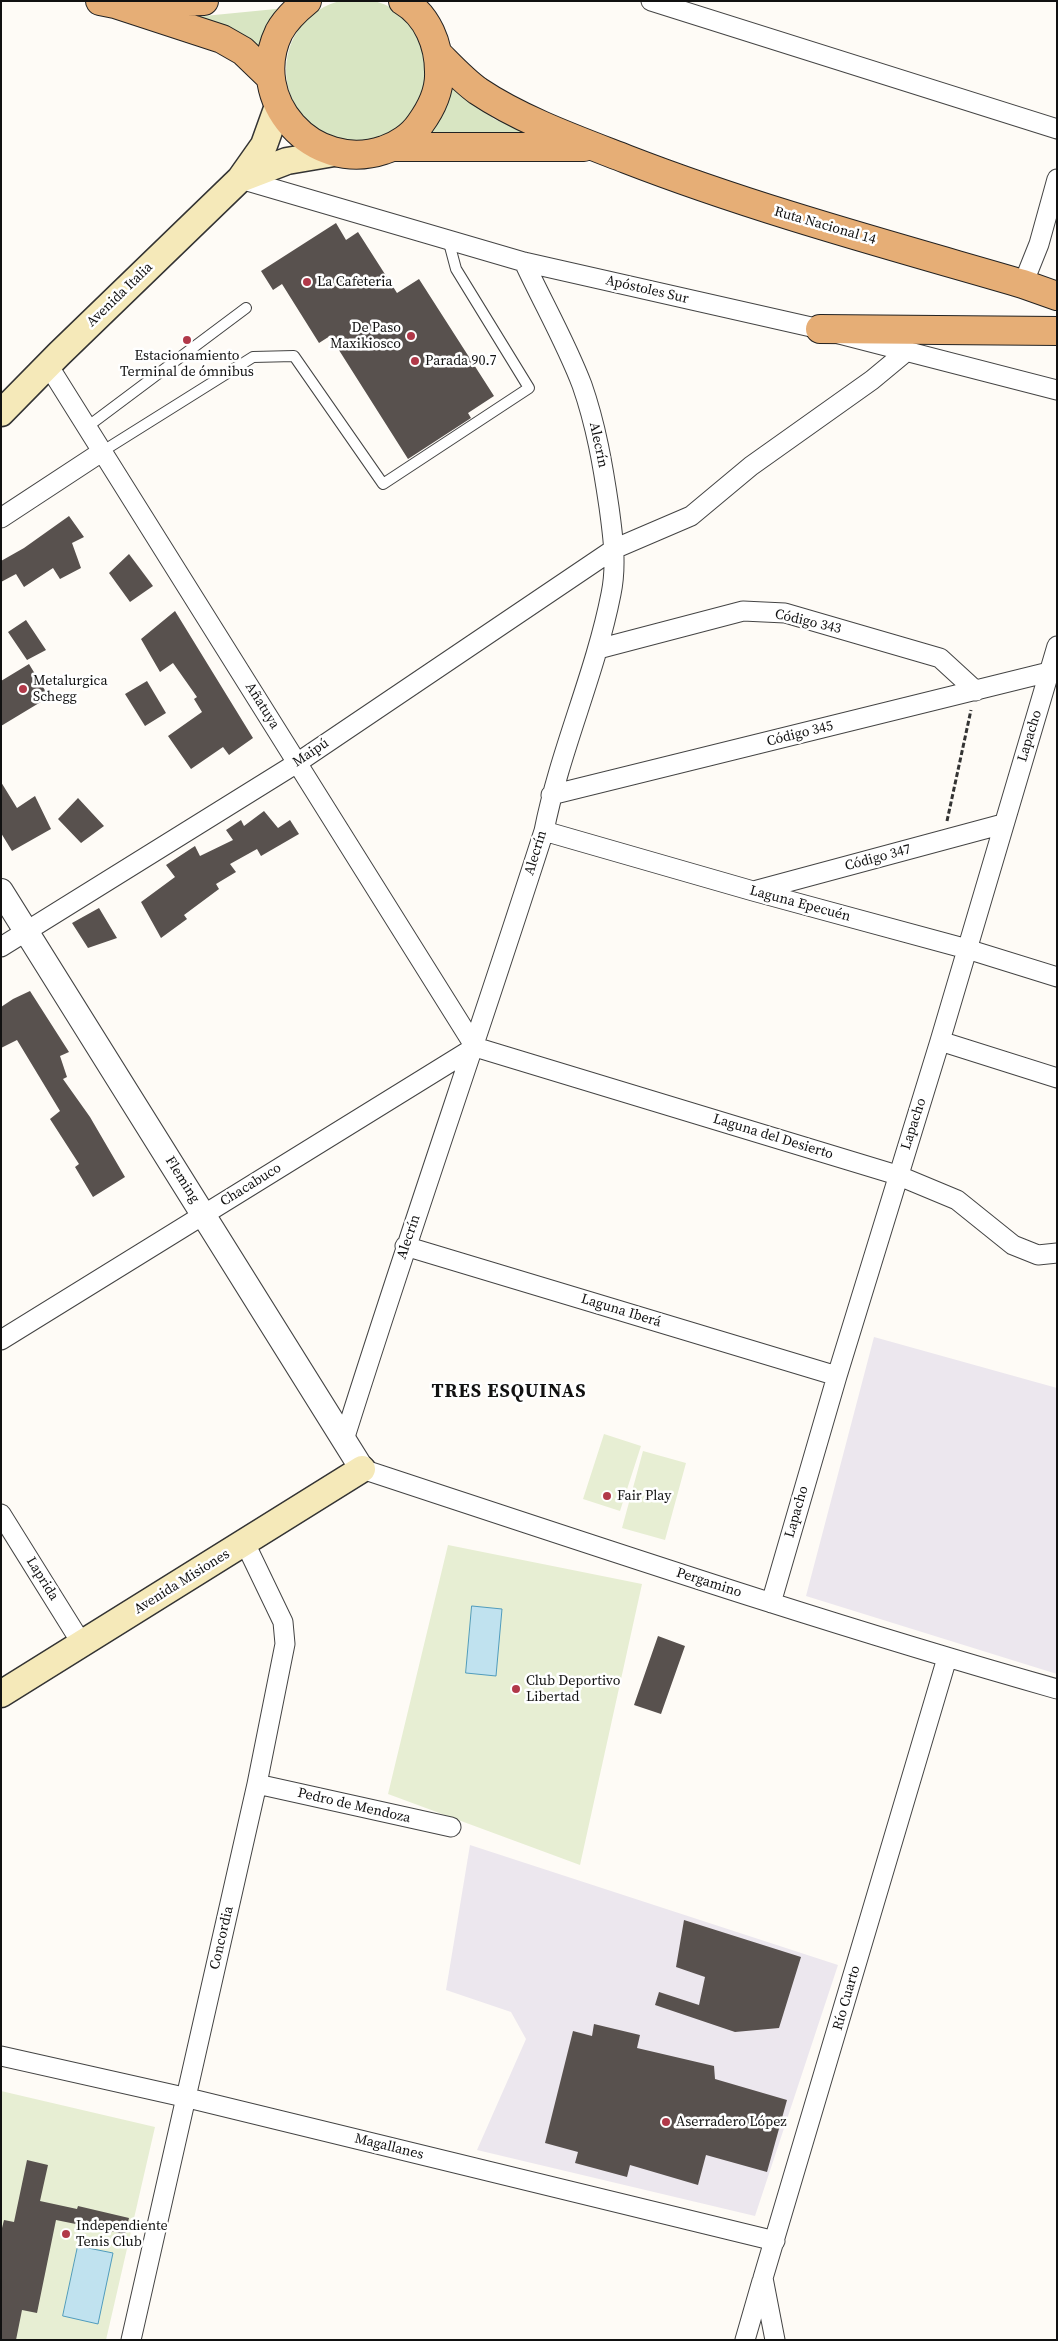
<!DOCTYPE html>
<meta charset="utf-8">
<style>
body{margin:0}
#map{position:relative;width:1058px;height:2341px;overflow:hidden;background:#fefbf6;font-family:"Source Serif 4",serif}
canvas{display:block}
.frame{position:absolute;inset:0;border:2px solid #111;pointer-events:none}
</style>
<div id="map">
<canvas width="1058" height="2341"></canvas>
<div class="frame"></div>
</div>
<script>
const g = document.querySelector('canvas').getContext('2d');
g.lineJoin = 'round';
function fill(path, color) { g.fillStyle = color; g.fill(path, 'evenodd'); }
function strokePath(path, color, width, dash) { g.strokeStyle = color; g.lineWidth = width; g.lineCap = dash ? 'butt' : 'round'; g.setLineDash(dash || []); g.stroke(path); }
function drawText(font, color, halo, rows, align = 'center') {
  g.font = font + ' "Source Serif 4",serif'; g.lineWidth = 5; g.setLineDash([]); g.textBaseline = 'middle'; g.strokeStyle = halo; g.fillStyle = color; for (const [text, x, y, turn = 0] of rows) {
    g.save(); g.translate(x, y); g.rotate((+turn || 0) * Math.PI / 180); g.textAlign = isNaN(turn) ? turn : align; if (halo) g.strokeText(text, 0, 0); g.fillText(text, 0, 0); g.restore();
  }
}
const industrial = new Path2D(`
 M874 1337 1057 1388V1674L806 1596Z
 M470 1845 838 1965 755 2216 477 2150 526 2039 511 2012 446 1990Z`);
const green = new Path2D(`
 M286 70a71 71 0 1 1 142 0a71 71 0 1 1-142 0Z
 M286 8 262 58 194 17Z
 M452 82 494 119 520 130 553 139 423 140C441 120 449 109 452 82Z`);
const pitch = new Path2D(`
 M604 1434 641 1446 620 1511 583 1499Z
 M643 1451 686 1463 665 1540 622 1528Z
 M448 1545 642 1584 580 1865 388 1794Z
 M1 2091 155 2127 106 2340H1Z`);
const water = new Path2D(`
 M472 1606 502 1609 496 1676 466 1673Z
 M78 2246 113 2253 98 2324 63 2316Z`);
const building = new Path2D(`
 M336 223 346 240 358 232 397 293 419 279 494 396 468 413 471 418 408 459 330 336 319 343 282 284 273 290 261 271Z
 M69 516 84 537 72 543 81 568 60 579 53 568 24 587 16 574 1 582V561L24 548Z
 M129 554 153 586 130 602 109 573Z
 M175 611 253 738 229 755 223 747 191 769 168 736 202 712 194 699 197 697 173 663 160 672 141 639Z
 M26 620 46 650 27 660 8 632Z
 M29 664 49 697 1 726V681Z
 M147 681 166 713 145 726 125 694Z
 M1 782 17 808 35 796 51 829 12 851 1 833Z
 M78 798 104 826 81 843 58 819Z
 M264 811 278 828 290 820 299 834 261 856 257 849 230 864 236 872 216 884 219 889 184 915 187 919 161 938 141 902 175 877 166 865 195 846 200 856 233 840 226 830 241 820 244 826Z
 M99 908 117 938 88 948 72 923Z
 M30 991 69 1052 60 1056 67 1077 63 1079 90 1117 125 1177 93 1197 75 1167 79 1164 50 1119 60 1111 17 1040 1 1048V1007L13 999Z
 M658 1636 685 1646 661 1714 634 1705Z
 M684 1920 801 1957 779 2028 735 2032 655 2005 659 1992 699 2005 705 1977 676 1967Z
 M594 2024 640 2035 637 2048 714 2066 715 2079 787 2100 767 2172 706 2155 698 2185 630 2165 627 2177 575 2163 578 2152 545 2143 573 2031 592 2036Z
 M27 2160 48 2165 40 2201 77 2209 78 2206 129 2218 125 2234 56 2220 37 2313 22 2310 16 2340H1V2232L4 2220 14 2222Z`);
const path = new Path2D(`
 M947 821 971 710`);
const service = new Path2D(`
 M87 427 246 308
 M103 451 253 357 294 356 383 484 529 388 456 269 448 239`);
const minor = new Path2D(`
 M651 1 1057 129
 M240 179 524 262 820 329 1057 390
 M1023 284 1039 244 1057 179
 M48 365 475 1047
 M1 518 103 451
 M598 649 743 611 785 613 940 658 976 691
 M551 795 1049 672
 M544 831 753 891 967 949 1057 977
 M754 891 1003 824
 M1 947 297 763 614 549 691 516 751 466 872 380 907 351
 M940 1041 1057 1078
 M475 1047 897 1175 957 1200 1013 1245 1038 1255 1057 1253
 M405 1246 837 1376
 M1 1340 475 1047
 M344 1440C408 1236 479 1034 544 831 560 750 595 675 611 594 617 565 613 536 609 507 603 466 596 425 582 385 566 343 543 303 524 262
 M362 1469C593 1545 823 1623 1057 1689
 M1 1514 82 1644
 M771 1603 837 1376 940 1041 1057 646
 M257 1784 451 1827
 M1 2056 188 2098 775 2241
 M131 2340 257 1784 285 1644 283 1622 245 1543
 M745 2340 762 2281
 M775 2340 763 2278 947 1658`);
const tertiary = new Path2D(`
 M1 891 362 1469`);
const secondary = new Path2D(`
 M240 179 287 161 334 153
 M1 413 59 354 240 179 264 145 278 106
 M1 1694 362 1469`);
const trunk = new Path2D(`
 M100 1 115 4 222 39 243 51 270 77
 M307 1C296 10 286 19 279 32 246 100 313 174 384 150 397 146 412 136 420 124 431 109 440 92 439 72 439 45 428 16 403 1
 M136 3 204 1
 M439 55C451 67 464 81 478 91 521 120 577 140 626 159 755 209 889 245 1023 284L1057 296
 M393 147H584
 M820 329 1057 331`);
const markers = [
 [307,282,5,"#b13949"],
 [411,336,5,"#b13949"],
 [187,340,5,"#b13949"],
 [415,361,5,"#b13949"],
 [23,689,5,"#b13949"],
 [607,1496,5,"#b13949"],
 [516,1689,5,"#b13949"],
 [666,2122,5,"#b13949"],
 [66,2234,5,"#b13949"]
];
const streetNames = [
 ["Ruta Nacional 14",825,226,16],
 ["Apóstoles Sur",647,290,13],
 ["Avenida Italia",120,295,-44],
 ["Alecrín",598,445,78],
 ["Código 343",808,622,13],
 ["Añatuya",262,706,58],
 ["Código 345",800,734,-14],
 ["Lapacho",1030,736,-73],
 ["Maipú",311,753,-34],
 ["Alecrín",536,853,-73],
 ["Código 347",878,858,-15],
 ["Laguna Epecuén",800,904,15],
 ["Lapacho",914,1124,-72],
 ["Laguna del Desierto",773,1137,17],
 ["Fleming",182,1180,58],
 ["Chacabuco",251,1185,-32],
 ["Alecrín",409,1237,-71],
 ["Laguna Iberá",621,1311,17],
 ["Lapacho",797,1512,-74],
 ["Laprida",42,1579,58],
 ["Avenida Misiones",182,1582,-32],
 ["Pergamino",709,1583,18],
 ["Pedro de Mendoza",354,1806,13],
 ["Concordia",222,1938,-77],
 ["Río Cuarto",847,1998,-74],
 ["Magallanes",389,2147,14]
];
const poiNames = [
 ["La Cafeteria",317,282],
 ["De Paso",401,328,"right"],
 ["Maxikiosco",401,344,"right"],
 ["Estacionamiento",187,356,"center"],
 ["Terminal de ómnibus",187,372,"center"],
 ["Parada 90.7",425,361],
 ["Metalurgica",33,681],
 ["Schegg",33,697],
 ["Fair Play",617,1496],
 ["Club Deportivo",526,1681],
 ["Libertad",526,1697],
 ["Aserradero López",676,2122],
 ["Independiente",76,2226],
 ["Tenis Club",76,2242]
];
const districtNames = [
 ["TRES ESQUINAS",509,1392]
];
fill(industrial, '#ece7ee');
fill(green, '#d8e5c2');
fill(pitch, '#e7eed3');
fill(water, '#c0e2ef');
strokePath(water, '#509cbd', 1);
fill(building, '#58514e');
strokePath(service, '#444', 12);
strokePath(minor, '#444', 21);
strokePath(tertiary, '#444', 26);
strokePath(secondary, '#333', 29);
strokePath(trunk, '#222', 30);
strokePath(path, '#333', 3, [5, 2.5]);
strokePath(service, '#fff', 10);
strokePath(minor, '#fff', 19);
strokePath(tertiary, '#fff', 24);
strokePath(secondary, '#f5e9b9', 26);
strokePath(trunk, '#e6ae76', 28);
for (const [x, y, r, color] of markers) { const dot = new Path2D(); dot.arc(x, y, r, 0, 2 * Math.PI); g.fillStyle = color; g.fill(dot); strokePath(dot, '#fff', 2); }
drawText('14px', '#111', '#fff', streetNames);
drawText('14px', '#111', '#fff', poiNames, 'left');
g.letterSpacing = '1px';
drawText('bold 19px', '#111', '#fff', districtNames);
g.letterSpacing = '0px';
</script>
